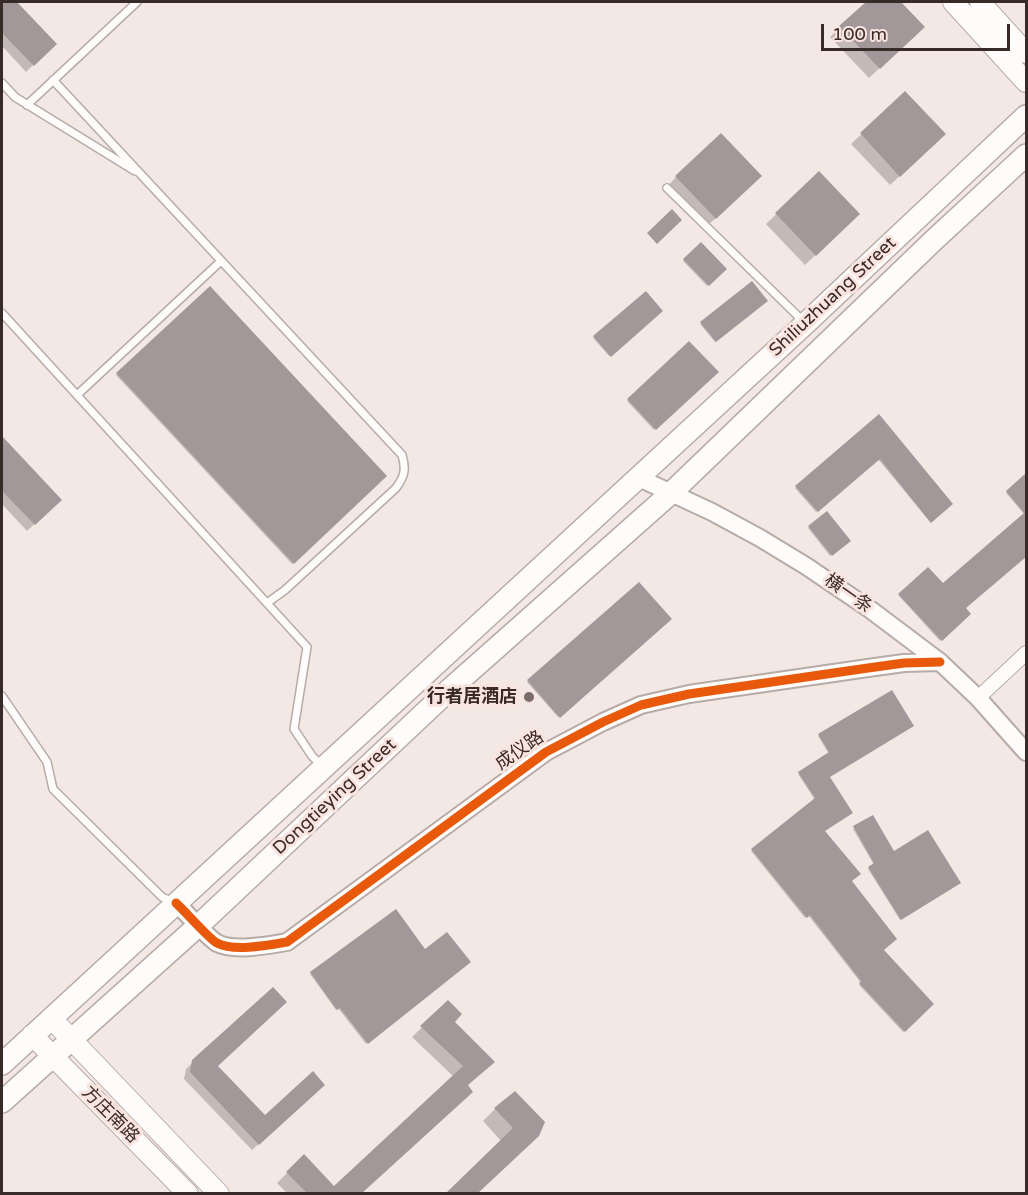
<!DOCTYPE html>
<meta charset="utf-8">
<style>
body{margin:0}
#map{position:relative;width:1028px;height:1195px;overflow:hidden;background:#f4e8e5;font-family:"Varela Round",sans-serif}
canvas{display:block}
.frame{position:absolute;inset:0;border:3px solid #382a27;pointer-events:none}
.scale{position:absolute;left:821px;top:24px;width:189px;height:27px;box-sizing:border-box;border:3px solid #382a27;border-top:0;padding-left:8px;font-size:18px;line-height:21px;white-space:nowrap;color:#382a27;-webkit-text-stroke:4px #fae4df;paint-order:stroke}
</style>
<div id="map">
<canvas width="1028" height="1195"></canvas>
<div class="frame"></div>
<div class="scale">100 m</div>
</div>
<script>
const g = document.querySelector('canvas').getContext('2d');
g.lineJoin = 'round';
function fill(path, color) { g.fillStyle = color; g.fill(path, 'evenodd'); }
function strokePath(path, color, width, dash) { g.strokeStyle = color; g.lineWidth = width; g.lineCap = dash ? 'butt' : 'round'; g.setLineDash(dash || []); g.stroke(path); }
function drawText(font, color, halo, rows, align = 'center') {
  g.font = font + ' "Varela Round","Noto Sans SC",sans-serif'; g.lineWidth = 6; g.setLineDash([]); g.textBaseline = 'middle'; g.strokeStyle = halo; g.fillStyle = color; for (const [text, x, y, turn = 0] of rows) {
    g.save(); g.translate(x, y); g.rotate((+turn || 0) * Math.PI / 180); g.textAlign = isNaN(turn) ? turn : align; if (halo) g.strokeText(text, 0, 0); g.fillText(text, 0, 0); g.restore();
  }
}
const shadow = new Path2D(`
 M2 2H15L55 44 26 72 2 46Z
 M868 2H899L923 27 869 78 830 37Z
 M905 93 934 144 890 185 851 144Z
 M819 173 858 214 805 265 766 224Z
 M676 177 750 186 705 228 667 187Z
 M701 244 725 269 707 286 683 261Z
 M752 283 766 301 715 342 700 324Z
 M210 288 385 476 292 564 116 375Z
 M646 293 661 311 609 356 593 338Z
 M689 343 716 372 654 430 627 401Z
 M879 416 951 504 930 522 878 459 816 512 795 488Z
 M2 438 60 499 27 531 2 504Z
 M1026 475V556L964 608 969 614 940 641 899 596 928 569 943 585 1025 515 1006 493Z
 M826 513 849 541 830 556 808 528Z
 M639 584 670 619 558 717 527 682Z
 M892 692 828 777 824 831 851 881 882 950 932 1003 903 1032 859 985 861 983 808 915 805 918 751 851 815 800 798 774 829 754 818 736Z
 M873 817 894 853 959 882 900 920 868 869 874 865 853 829Z
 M395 911 425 951 469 962 366 1044 338 1008 336 1010 310 974Z
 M448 1002 453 1022 493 1062 467 1085 360 1194H288L277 1183 304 1156 334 1188 454 1077 412 1037Z
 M193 1062 217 1066 265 1117 316 1091 252 1150 184 1079 186 1069Z
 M495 1109 538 1135 501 1141 483 1121Z`);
const building = new Path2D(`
 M2 2H17L57 44 34 66 2 33Z
 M866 2H901L925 27 880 69 839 26Z
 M905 91 946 134 900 177 860 133Z
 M721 133 762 176 716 219 675 176Z
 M819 171 860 214 816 256 775 213Z
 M672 209 682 220 657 244 647 233Z
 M701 242 727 269 709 286 683 259Z
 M752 281 768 301 716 342 700 322Z
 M210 286 387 476 294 564 116 373Z
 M646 291 663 311 611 357 593 336Z
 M689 341 719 372 656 430 627 399Z
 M879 414 953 504 931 523 880 459 818 512 795 486Z
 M2 436 62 500 35 525 2 491Z
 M1026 473V557L966 608 971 614 942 641 898 594 928 567 943 583 1024 513 1006 491Z
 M827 511 851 541 832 556 808 526Z
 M639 582 672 619 560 718 527 680Z
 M892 690 914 726 830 777 853 813 825 831 861 874 852 881 897 939 884 950 934 1004 905 1032 859 983 861 981 810 915 807 918 751 849 815 798 798 772 829 752 818 734Z
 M873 815 894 851 928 830 961 883 901 920 868 867 874 863 853 826Z
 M396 909 425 949 447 932 471 962 368 1044 340 1008 337 1010 310 972Z
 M273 987 287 1002 218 1066 265 1115 313 1071 325 1085 259 1145 190 1072 192 1060Z
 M448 1000 462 1014 455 1022 495 1062 468 1085 473 1092 361 1194H308L286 1172 304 1154 334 1186 463 1066 420 1026Z
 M515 1091 545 1122 539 1136 477 1194H445L513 1128 494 1108Z`);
const service = new Path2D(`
 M53 80 402 455C406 469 405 476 396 488L285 590 267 603
 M2 83 15 97 135 171
 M27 105 137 2
 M667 188 804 322
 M2 313 307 647 294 729 312 756 322 766
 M77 395 221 261
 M2 696 47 762 53 789 162 897 174 902`);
const minor = new Path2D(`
 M978 698 1026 653`);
const tertiary = new Path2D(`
 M639 478 712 512 760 538 806 566 871 610 940 662 978 698 1026 752
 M176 903C184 910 209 939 217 943 234 952 269 945 287 942L546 752 603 722 641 705 689 694 868 668 904 663 940 662`);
const secondary = new Path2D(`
 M953 2 1026 82
 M980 2 1026 53
 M51 1018 219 1194
 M32 1035 188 1194`);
const primary = new Path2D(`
 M2 1064 805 324 1026 116
 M2 1102 199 925 450 689 670 494 934 240 1026 155`);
const cycleway = new Path2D(`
 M176 903C184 910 209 939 217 943 234 952 269 945 287 942L546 752 603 722 641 705 689 694 868 668 904 663 940 662`);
const markers = [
 [529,697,6,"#7a6c6a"]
];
const streetNames = [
 ["Shiliuzhuang Street",833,297,-43],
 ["横一条",848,594,35],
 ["成仪路",520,751,-35],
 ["Dongtieying Street",335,797,-43],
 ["方庄南路",110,1115,45]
];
const poiNames = [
 ["行者居酒店",517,697]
];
fill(shadow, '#0003');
fill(building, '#a39899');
strokePath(service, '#b7aba8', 10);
strokePath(minor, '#b7aba8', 16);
strokePath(tertiary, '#b7aba8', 20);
strokePath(secondary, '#b7aba8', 22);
strokePath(primary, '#b7aba8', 24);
strokePath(service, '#fdfcfb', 7);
strokePath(minor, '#fdfcfb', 14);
strokePath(tertiary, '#fdfcfb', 16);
strokePath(secondary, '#fdfcfb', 20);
strokePath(primary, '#fdfcfb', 21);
strokePath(cycleway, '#e8590c', 9);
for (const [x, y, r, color] of markers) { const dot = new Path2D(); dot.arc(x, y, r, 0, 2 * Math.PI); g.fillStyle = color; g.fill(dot); strokePath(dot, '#fae4df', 2); }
drawText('18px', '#382a27', '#fae4df', streetNames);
drawText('bold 18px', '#382a27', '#fae4df', poiNames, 'right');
</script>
